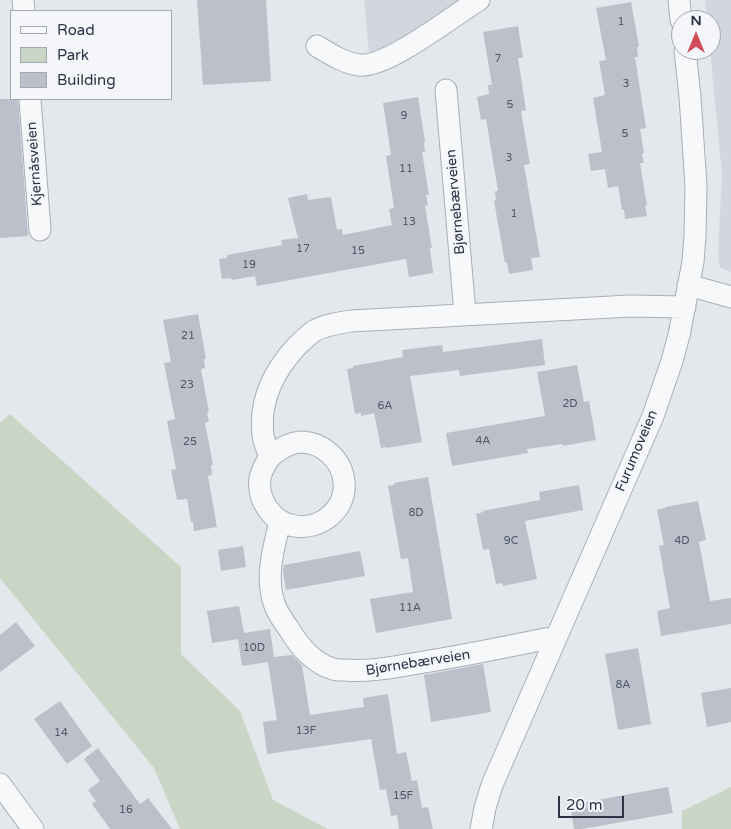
<!DOCTYPE html>
<meta charset="utf-8">
<style>
body{margin:0}
#map{position:relative;width:731px;height:829px;overflow:hidden;background:#e4e7ec;font-family:"Varela Round",sans-serif}
canvas{display:block}
.legend{position:absolute;left:10px;top:10px;width:162px;height:90px;box-sizing:border-box;background:#f4f6f9;border:1px solid #a4a8b1;margin:0;padding:6px 9px;list-style:none;font-size:15px;color:#2b3445}
.legend li{display:flex;align-items:center;gap:10px;height:25px}
.legend b{width:25px;border:1px solid #a4a8b1}
.north{position:absolute;left:671px;top:10px;width:50px;height:50px;box-sizing:border-box;background:#f4f6f9;border:1px solid #a4a8b1;border-radius:50%;rotate:0deg;font-size:14px;font-weight:700;line-height:20px;text-align:center;color:#2b3445}
.north::after{content:'';display:block;margin:auto;width:18px;height:22px;background:#d1495b;clip-path:polygon(50% 0,100% 100%,50% 72%,0 100%)}
.scale{position:absolute;left:558px;top:796px;width:66px;height:22px;box-sizing:border-box;border:2px solid #2b3445;border-top:0;padding-left:6px;font-size:15px;line-height:18px;white-space:nowrap;color:#2b3445;-webkit-text-stroke:4px #f4f6f9;paint-order:stroke}
</style>
<div id="map">
<canvas width="731" height="829"></canvas>
<ul class="legend">
<li><b style="height:6px;background:#f7f8fa"></b>Road</li>
<li><b style="height:14px;background:#c9d6c5"></b>Park</li>
<li><b style="height:14px;background:#bbc0ca"></b>Building</li>
</ul>
<div class="north">N</div>
<div class="scale">20 m</div>
</div>
<script>
const g = document.querySelector('canvas').getContext('2d');
g.lineJoin = 'round';
function fill(path, color) { g.fillStyle = color; g.fill(path, 'evenodd'); }
function strokePath(path, color, width, dash) { g.strokeStyle = color; g.lineWidth = width; g.lineCap = dash ? 'butt' : 'round'; g.setLineDash(dash || []); g.stroke(path); }
function drawText(font, color, halo, rows, align = 'center') {
  g.font = font + ' "Varela Round",sans-serif'; g.lineWidth = 5; g.setLineDash([]); g.textBaseline = 'middle'; g.strokeStyle = halo; g.fillStyle = color; for (const [text, x, y, turn = 0] of rows) {
    g.save(); g.translate(x, y); g.rotate((+turn || 0) * Math.PI / 180); g.textAlign = isNaN(turn) ? turn : align; if (halo) g.strokeText(text, 0, 0); g.fillText(text, 0, 0); g.restore();
  }
}
const built = new Path2D(`
 M364 0H491L371 72Z
 M705 0H731V272L720 267 718 254 722 174 710 50 711 20H707Z`);
const green = new Path2D(`
 M10 414 181 567V654L240 711 273 800 328 829H180L154 768 0 578V423Z
 M731 787V829H682V811Z`);
const building = new Path2D(`
 M197 0H266L271 81 203 85Z
 M631 2 639 47H637L638 57H635L646 128 640 129 644 153 642 154 644 163H640L647 206H645L647 216 625 219 624 210H622L618 186 608 188 605 169 591 171 588 154 602 152 593 98 605 95 599 61 606 60 596 8Z
 M518 26 523 58H518L526 110 521 111 530 164 524 165 540 257 531 258 533 270 509 274 507 262 505 263 494 201 496 200 495 191H498L486 119 481 120 477 97 489 94 488 85H492L483 32Z
 M418 97 425 142H424L425 152H422L429 195H426L428 205 425 206 432 248H430L433 273 409 277 406 259 257 286 255 276 232 280 231 278 222 279 219 259 227 258V255L282 245 281 240 298 238 288 198 307 194 308 200 331 197 337 230 342 229 343 235 392 225 389 209 394 208 386 156 391 155 383 103Z
 M0 99H18L28 236 0 238Z
 M198 314 206 359H204L205 368 201 369 209 412H207L209 422 205 423 213 465H211L212 475 208 476 217 527 194 531 193 522H191L187 499 177 500 171 470 176 469 167 421 175 419 164 363 171 362 163 320Z
 M542 339 545 365 460 376 459 370 410 376 422 442 387 448V447L381 448 374 413 361 416V413L355 414 347 369 353 368V366L403 357 402 350 442 345 443 352Z
 M577 365 584 402 589 401 596 440 563 446V444L527 449 528 453 452 466 446 433 545 416 537 372Z
 M428 477 452 619 376 633 370 599 413 592 408 558 401 559 388 486 394 485V483Z
 M579 485 583 510 525 521 537 579 503 586 502 583 496 584 489 549 483 550 476 514 483 512 482 511 540 500 539 492Z
 M698 501 706 540 699 542 710 601 731 598V624L661 636 657 611 670 608 659 546 664 545 657 510 665 508V507Z
 M243 546 246 567 221 571 218 550Z
 M360 551 365 576 286 590 283 571 284 565Z
 M239 606 244 633 270 629 274 657 292 655 302 665 310 715 364 707 363 698 388 694 397 754 406 752 412 781 417 780 422 808 428 807 433 829H399L397 815 391 816 386 789 380 790 371 739 267 754 263 722 277 720 268 662 242 666 238 639 212 643 207 611Z
 M16 622 35 646 0 672V635Z
 M638 648 651 724 618 730 605 654Z
 M483 664 491 712 431 722 424 675Z
 M731 688V722L707 727 701 693Z
 M60 701 92 746 67 764 34 719Z
 M98 748 140 804 148 798 172 829H110L92 804 96 801 88 790 100 781 84 759Z
 M668 787 673 813 582 829H574L570 805Z`);
const minor = new Path2D(`
 M23 0 24 11
 M679 0 681 20
 M317 46C330 54 344 63 359 65 386 69 454 15 479 0
 M446 90 465 314
 M30 99 40 230
 M688 285 731 297
 M270 457C278 450 288 443 300 442 322 442 342 459 344 482 347 509 321 530 295 526 273 523 257 501 260 478 262 470 265 464 270 457 267 450 264 442 263 435 259 401 274 371 296 347 302 341 307 336 314 331 325 325 338 323 351 321L630 306 685 307
 M280 521C274 547 265 576 274 603 277 612 283 621 289 629 299 646 313 663 333 669 336 670 340 670 344 670 367 672 389 668 412 664 457 657 501 648 545 639L556 638
 M0 784 33 829
 M481 829 485 808 492 785 653 416 672 361 679 335 693 262 695 235 696 186 690 97 685 50`);
const numberNames = [
 ["1",621,22],
 ["7",498,59],
 ["3",626,84],
 ["5",510,105],
 ["9",404,116],
 ["5",625,134],
 ["3",509,158],
 ["11",406,169],
 ["1",514,214],
 ["13",409,222],
 ["17",303,249],
 ["15",358,251],
 ["19",249,265],
 ["21",188,336],
 ["23",187,385],
 ["2D",570,404],
 ["6A",385,406],
 ["4A",483,441],
 ["25",190,442],
 ["8D",416,513],
 ["9C",511,541],
 ["4D",682,541],
 ["11A",410,608],
 ["10D",254,648],
 ["8A",623,685],
 ["13F",306,731],
 ["14",61,733],
 ["15F",403,796],
 ["16",126,810]
];
const streetNames = [
 ["Kjernåsveien",35,164,-94],
 ["Bjørnebærveien",456,202,-95],
 ["Furumoveien",637,451,-67],
 ["Bjørnebærveien",418,663,-9]
];
fill(built, '#d2d6de');
fill(green, '#c9d6c5');
fill(building, '#bbc0ca');
strokePath(minor, '#a9aeb7', 23);
strokePath(minor, '#f7f8fa', 21);
drawText('11px', '#4f5766', null, numberNames);
drawText('14px', '#2b3445', '#f4f6f9', streetNames);
</script>
